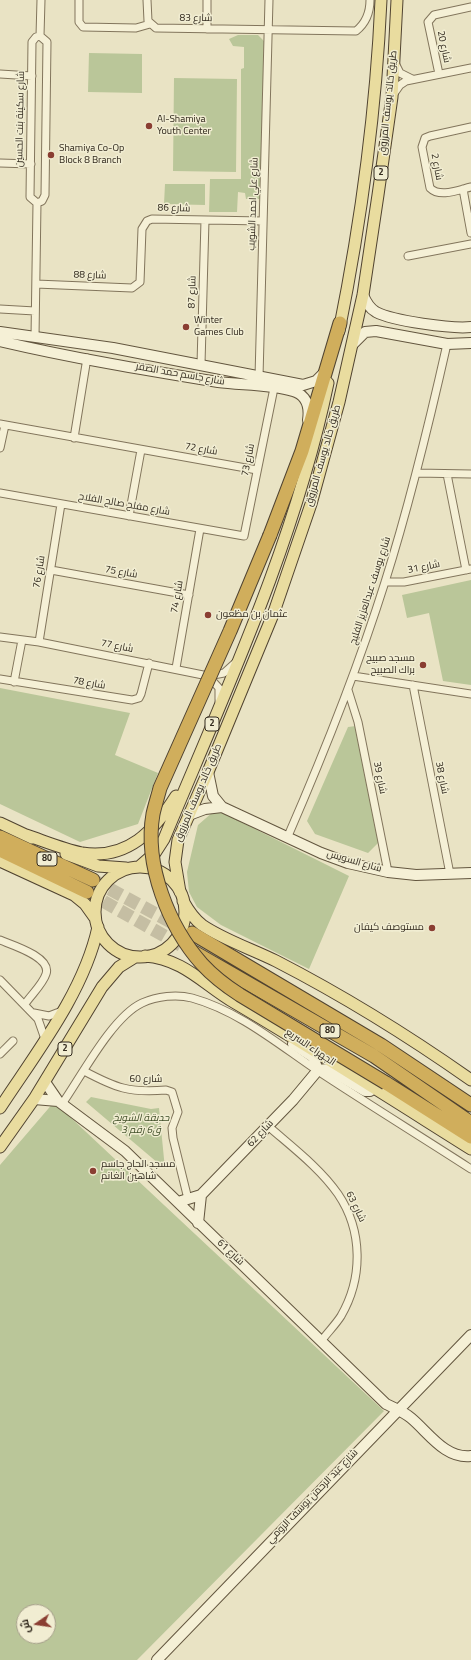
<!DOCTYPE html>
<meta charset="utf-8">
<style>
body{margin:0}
#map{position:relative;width:471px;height:1660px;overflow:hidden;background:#e9e3c4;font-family:Georgia,Cairo,serif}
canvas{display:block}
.north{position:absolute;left:16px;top:1604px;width:40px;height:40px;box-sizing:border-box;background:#f1edd2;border:1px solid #a59f8a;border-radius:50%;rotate:257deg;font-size:11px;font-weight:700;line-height:16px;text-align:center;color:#332b1f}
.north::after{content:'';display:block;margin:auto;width:14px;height:18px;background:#8a3e32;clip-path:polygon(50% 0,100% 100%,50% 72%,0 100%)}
</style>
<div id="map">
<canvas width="471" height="1660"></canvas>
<div class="north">ش</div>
</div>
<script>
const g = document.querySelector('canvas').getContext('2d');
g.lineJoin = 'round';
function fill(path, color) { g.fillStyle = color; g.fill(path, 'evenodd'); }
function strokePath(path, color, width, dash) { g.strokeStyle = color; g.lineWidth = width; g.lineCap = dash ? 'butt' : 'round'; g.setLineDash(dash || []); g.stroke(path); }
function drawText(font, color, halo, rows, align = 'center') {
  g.font = font + ' Georgia,Cairo,serif'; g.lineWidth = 3; g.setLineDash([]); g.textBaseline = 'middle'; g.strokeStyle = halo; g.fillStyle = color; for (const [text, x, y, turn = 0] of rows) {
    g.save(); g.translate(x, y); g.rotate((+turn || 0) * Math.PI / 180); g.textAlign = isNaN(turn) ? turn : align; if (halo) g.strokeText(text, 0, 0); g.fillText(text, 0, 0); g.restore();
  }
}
const green = new Path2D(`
 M238 35H258L264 41 260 199H246L245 193 238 192 237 212H209L210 179H241V69L244 68V47L233 46 229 39Z
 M89 53 142 54V93L88 92Z
 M174 78 237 79 236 172 173 171Z
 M165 184H205V205L164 204Z
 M471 580V685L443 681 429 613 407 618 402 595Z
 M0 688 130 713 115 755 158 773 138 824 80 842 0 804Z
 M356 726 380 841 368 853 315 834 307 821 348 727Z
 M213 812 223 813 349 876 309 969 221 925 197 907 189 892 187 872 198 825Z
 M91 1097 151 1109 159 1108 165 1169 86 1102Z
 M54 1102 384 1411 137 1660H0V1165ZM24 1612H48V1636H24Z`);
const highwayTunnel = new Path2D(`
 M93 880 180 927
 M87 892 184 947`);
const street = new Path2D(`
 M79 0V22L83 27 136 28 150 24
 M147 0 148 21 156 28 356 31C366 23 370 13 370 0
 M207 29V0
 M40 36 47 42 45 195 42 201 37 203 30 197 32 42 36 37Z
 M40 36 41 0
 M395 63 400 73 412 79
 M0 74 32 76
 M439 74 428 22 434 15 471 7
 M393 95 400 85 406 81 471 68
 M471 127 430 136 425 138 422 147 430 188C440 198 458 190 471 187
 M0 163 31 164
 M463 189 471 233
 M408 256 471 244
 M36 284 132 288 140 282 142 229 147 221 152 219 263 221
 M0 309 35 311
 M35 337 37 203
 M201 364 205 220
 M259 377 269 0
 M0 424 257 470
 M74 438 87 358
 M0 448 5 425
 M417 473 471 474
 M447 474 466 570
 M0 493 244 536 274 388
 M129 516 141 450
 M51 570 189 595
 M385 582H404L471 569
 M0 637 39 642 208 676 224 673 235 663
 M39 642 61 504
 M176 668 200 529
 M208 676 219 688V701
 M353 676 471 694
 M0 679 132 700 139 698 141 694 149 663
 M14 682 22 640
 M413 685 450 874
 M348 690 358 722 388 872
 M288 836C324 753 358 668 385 582 410 503 429 424 447 344
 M0 940C12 945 52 957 46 974 43 984 31 995 25 1004
 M0 980 38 1019 45 1039
 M34 1013 49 1016 62 1011
 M0 1054 13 1041
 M84 1071C116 1088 129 1093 166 1090L172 1092 178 1112 172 1128 173 1138 188 1199
 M62 1104C81 1077 112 1017 142 1003 157 996 177 994 192 998 239 1011 278 1044 318 1071 368 1104 420 1136 471 1169
 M268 1126C292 1147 320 1168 338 1194 363 1231 363 1278 341 1316 336 1324 328 1332 322 1340`);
const secondary = new Path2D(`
 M363 295C366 302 369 308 376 312 393 321 452 329 471 327
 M0 332 113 348 303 385 316 381 325 372
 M0 341C72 358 145 370 218 382 241 385 271 384 293 391 307 395 310 407 308 420
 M353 344 365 332 376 331 447 344 471 343
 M208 772 213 796 222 807 321 853 348 863 388 872 416 875 471 873
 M189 815 205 809 222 807
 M293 1044 313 1057 318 1070
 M45 1082 58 1101 125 1151 386 1404C394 1408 404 1412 411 1418 429 1433 445 1459 471 1456
 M34 1099 58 1101
 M178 1202 201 1195 293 1100 318 1070 328 1069 365 1091H370L374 1088
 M198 1223 201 1195
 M157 1660 471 1335`);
const primary = new Path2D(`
 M339 331C361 222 376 111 381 0
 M0 823 32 838
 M26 835C44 841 63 849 82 853 128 860 154 831 176 796
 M66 854 98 866 126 868
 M0 861 74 895 85 904 95 918
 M139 867 155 853 164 839C226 690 295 542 328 383
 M95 912a45 45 0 1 1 90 0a45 45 0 1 1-90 0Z
 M180 892 175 862 178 840 208 772 274 612 311 504 339 402 363 295 378 195 392 97 397 0
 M183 901C188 910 194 919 202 925 224 940 252 949 276 961 342 995 410 1037 471 1080
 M145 956C184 959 204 985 235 1003 315 1050 393 1100 471 1149
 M0 1108C36 1053 84 992 98 927
 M0 1147 34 1099 102 987 119 967 135 957`);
const highway = new Path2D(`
 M270 535 302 451 340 323
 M0 837 93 880
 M0 850 87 892
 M192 933 381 1045 471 1105
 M192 951 374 1056 471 1123
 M386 1083 471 1137`);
const highwayBridge = new Path2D(`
 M270 535 230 631 160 788C158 796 155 805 153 814 144 865 169 927 202 964 213 976 226 986 240 995L386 1083`);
const markers = [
 [149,126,4,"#8a3e32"],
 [51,155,4,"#8a3e32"],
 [186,327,4,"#8a3e32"],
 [208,615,4,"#8a3e32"],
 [423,665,4,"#8a3e32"],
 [432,928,4,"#8a3e32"],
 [93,1171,4,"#8a3e32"]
];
const shields = [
 [381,173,14],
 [212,724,14],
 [47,859,20],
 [330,1031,20],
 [65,1049,14]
];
const shieldNames = [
 ["2",381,173],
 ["2",212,724],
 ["80",47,859],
 ["80",330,1031],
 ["2",65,1049]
];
const streetNames = [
 ["شارع 83",196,19,1],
 ["شارع 20",443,47,78],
 ["طريق خالد يوسف المرزوق",389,103,-84],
 ["شارع سكينة بنت الحسين",21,119,-89],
 ["شارع 2",436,167,79],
 ["شارع علي احمد الشويب",254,204,-88],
 ["شارع 86",174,209,2],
 ["شارع 88",90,276,2],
 ["شارع 87",193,292,-88],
 ["شارع جاسم حمد الصقر",180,375,10],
 ["شارع 72",201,450,10],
 ["طريق خالد يوسف المرزوق",324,456,-74],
 ["شارع 73",249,460,-79],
 ["شارع مفلح صالح الفلاح",124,505,10],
 ["شارع 31",424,568,-11],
 ["شارع 76",40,572,-81],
 ["شارع 75",121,573,10],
 ["شارع يوسف عبدالعزيز الفليج",371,591,-72],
 ["شارع 74",178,597,-80],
 ["شارع 77",117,647,11],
 ["شارع 78",89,684,10],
 ["39 شارع",379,778,79],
 ["شارع 38",441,778,79],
 ["طريق خالد يوسف المرزوق",199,793,-67],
 ["شارع السويس",354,862,16],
 ["الجهراء السريع",310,1048,34],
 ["شارع 60",146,1080],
 ["شارع 62",261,1134,-47],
 ["شارع 63",355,1207,64],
 ["شارع 61",230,1253,43],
 ["شارع عبد الرحمن يوسف الرومي",313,1497,-46]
];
const poiNames = [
 ["Al-Shamiya",157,120],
 ["Youth Center",157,132],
 ["Shamiya Co-Op",59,149],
 ["Block 8 Branch",59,161],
 ["Winter",194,321],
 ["Games Club",194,333],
 ["عثمان بن مظعون",216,615],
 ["مسجد صبيح",415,659,"right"],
 ["براك الصبيح",415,671,"right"],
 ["مستوصف كيفان",424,928,"right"],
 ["مسجد الحاج جاسم",101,1165],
 ["شاهين الغانم",101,1177]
];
const parkNames = [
 ["حديقة الشويخ",141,1119],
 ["ق6 رقم 3",141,1131]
];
fill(green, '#bac699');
strokePath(highwayTunnel, '#c5bea3', 13, [13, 6]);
strokePath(street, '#82755c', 9);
strokePath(secondary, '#63563f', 12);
strokePath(primary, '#504330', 13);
strokePath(highway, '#504330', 15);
strokePath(street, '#f5f0d6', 7);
strokePath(secondary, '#f5f0d6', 10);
strokePath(primary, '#e9dc9f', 11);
strokePath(highway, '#d0ae5c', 13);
strokePath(highwayBridge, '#504330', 15, []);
strokePath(highwayBridge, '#d0ae5c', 13);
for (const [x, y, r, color] of markers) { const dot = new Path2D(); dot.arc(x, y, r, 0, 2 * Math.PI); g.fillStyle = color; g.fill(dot); strokePath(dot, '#f1edd2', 1.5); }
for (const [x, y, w] of shields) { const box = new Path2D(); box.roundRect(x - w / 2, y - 7, w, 14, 3); g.fillStyle = '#f1edd2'; g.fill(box); strokePath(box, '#332b1f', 1); }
drawText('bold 9px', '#332b1f', null, shieldNames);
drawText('10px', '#332b1f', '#f1edd2', streetNames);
drawText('10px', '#332b1f', '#f1edd2', poiNames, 'left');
drawText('italic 10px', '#3e4d27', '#f1edd2', parkNames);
</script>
